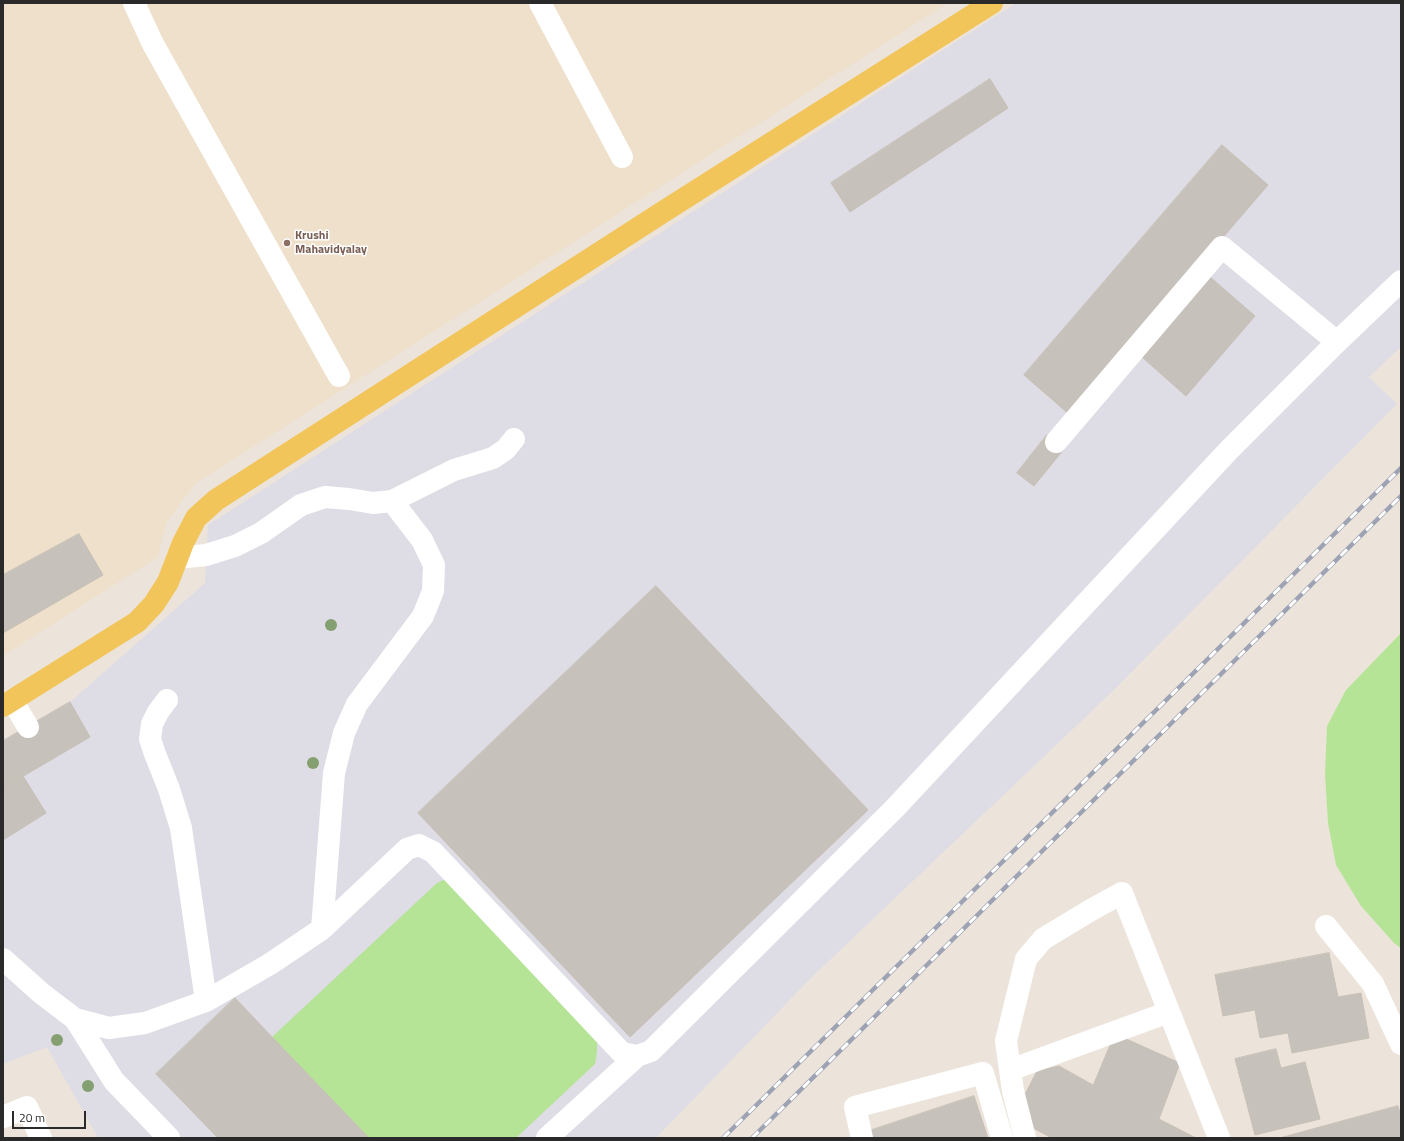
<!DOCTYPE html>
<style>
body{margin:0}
#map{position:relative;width:1404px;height:1141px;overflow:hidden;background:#ece4db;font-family:"Titillium Web",sans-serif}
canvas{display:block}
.frame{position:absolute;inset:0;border:4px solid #2a2a2a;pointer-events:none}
.scale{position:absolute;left:12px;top:1111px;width:74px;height:18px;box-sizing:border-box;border:2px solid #2a2a2a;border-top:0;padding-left:5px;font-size:12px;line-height:14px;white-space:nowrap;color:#2a2a2a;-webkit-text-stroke:3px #fff;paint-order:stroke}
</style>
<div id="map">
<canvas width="1404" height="1141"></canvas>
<div class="frame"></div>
<div class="scale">20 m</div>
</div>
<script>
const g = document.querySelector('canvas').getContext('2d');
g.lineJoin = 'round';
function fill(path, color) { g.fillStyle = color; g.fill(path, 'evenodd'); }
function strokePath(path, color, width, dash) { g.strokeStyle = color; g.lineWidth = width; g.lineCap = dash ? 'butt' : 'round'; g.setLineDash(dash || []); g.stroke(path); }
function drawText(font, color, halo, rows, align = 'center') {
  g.font = font + ' "Titillium Web",sans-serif'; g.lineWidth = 3; g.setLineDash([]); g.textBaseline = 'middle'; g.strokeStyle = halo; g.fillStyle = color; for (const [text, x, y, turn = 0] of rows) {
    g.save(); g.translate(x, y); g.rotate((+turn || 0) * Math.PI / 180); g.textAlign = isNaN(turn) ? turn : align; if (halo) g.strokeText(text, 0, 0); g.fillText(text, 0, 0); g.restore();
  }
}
const industrial = new Path2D(`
 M1016 3H1401V347L1369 377 1397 404 1113 691 812 977 656 1138H98L47 1047 3 1064V741L70 702 205 583 208 525Z`);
const education = new Path2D(`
 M3 3H948L195 484 167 522 158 557 3 656Z`);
const green = new Path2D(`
 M1401 633V948L1394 943 1361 906 1336 865 1328 823 1325 774 1327 726 1346 690Z
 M443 880 452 882 597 1040V1052L595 1064 516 1138H369L272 1037 437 883Z`);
const building = new Path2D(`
 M990 79 1008 108 850 212 831 183Z
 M1222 145 1268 185 1070 415 1024 375Z
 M1210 277 1255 316 1186 396 1142 357Z
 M1047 435 1064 449 1034 486 1017 473Z
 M79 534 103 575 3 633V575Z
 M656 586 868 810 630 1037 418 813Z
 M70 702 90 737 3 788V741Z
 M23 776 46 813 3 840V788Z
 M1329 953 1338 997 1361 993 1369 1038 1292 1053 1288 1033 1260 1038 1255 1010 1223 1016 1215 975Z
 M235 998 272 1037 369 1138H218L156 1074Z
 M1115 1034 1180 1063 1159 1119 1196 1138H1052L1031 1127 1020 1104 1037 1071 1059 1066 1093 1085Z
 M1276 1049 1281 1068 1305 1062 1320 1119 1255 1135 1235 1059Z
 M974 1096 988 1138H871L869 1131Z
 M1398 1106 1401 1116V1138H1280Z`);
const minor = new Path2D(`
 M134 3 153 44 339 376
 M540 3 622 157
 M1337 342 1401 281
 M177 558 206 555 235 546 261 533 301 505 325 497 349 499 373 503 392 501 454 470 493 458 506 449 514 439
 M12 700 28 727
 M167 700 158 712 152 724 150 739 155 754 169 789 181 828 206 1001
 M1326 926 1373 984 1401 1044
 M322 929 334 773 344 733 357 704 423 616 433 591 434 565 422 540 392 501
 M3 959 41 993 75 1019 109 1028 145 1023 206 1001 270 964 322 929 407 849 419 845 433 852 622 1053 637 1056 651 1051 895 808 1229 450 1337 342 1222 247 1056 442
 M75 1019 114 1081 169 1138
 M1010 1070 1169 1012
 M3 1117 27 1107 41 1138
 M547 1138 637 1056
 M862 1138 855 1107 983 1073 1002 1138
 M1025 1138 1013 1091 1006 1041 1026 959 1043 939 1091 910 1122 893 1219 1138`);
const major = new Path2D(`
 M3 706 137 622 154 604 168 582 183 543 196 518 216 500 666 210 992 3`);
const rail = new Path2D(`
 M723 1138 1401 468
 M752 1138 1401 496`);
const trees = [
 [331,625],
 [313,763],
 [57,1040],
 [88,1086]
];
const markers = [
 [287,243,4,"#8d6e63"]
];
const educationNames = [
 ["Krushi",295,236],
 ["Mahavidyalay",295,250]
];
fill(industrial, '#dedce4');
fill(education, '#eee0ca');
fill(green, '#b6e497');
fill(building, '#c7c1bb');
strokePath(building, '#c7c0b5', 1);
strokePath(minor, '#fff', 22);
strokePath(major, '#f2c55a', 22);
strokePath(rail, '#9ea3b4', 4.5);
strokePath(rail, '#fff', 3, [9]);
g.fillStyle = '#84a070';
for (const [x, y] of trees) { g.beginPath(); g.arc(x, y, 6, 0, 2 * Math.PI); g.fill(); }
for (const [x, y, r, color] of markers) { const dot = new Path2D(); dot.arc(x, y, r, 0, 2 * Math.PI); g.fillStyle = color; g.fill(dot); strokePath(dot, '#fff', 1.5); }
drawText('bold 12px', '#785e54', '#fff', educationNames, 'left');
</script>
